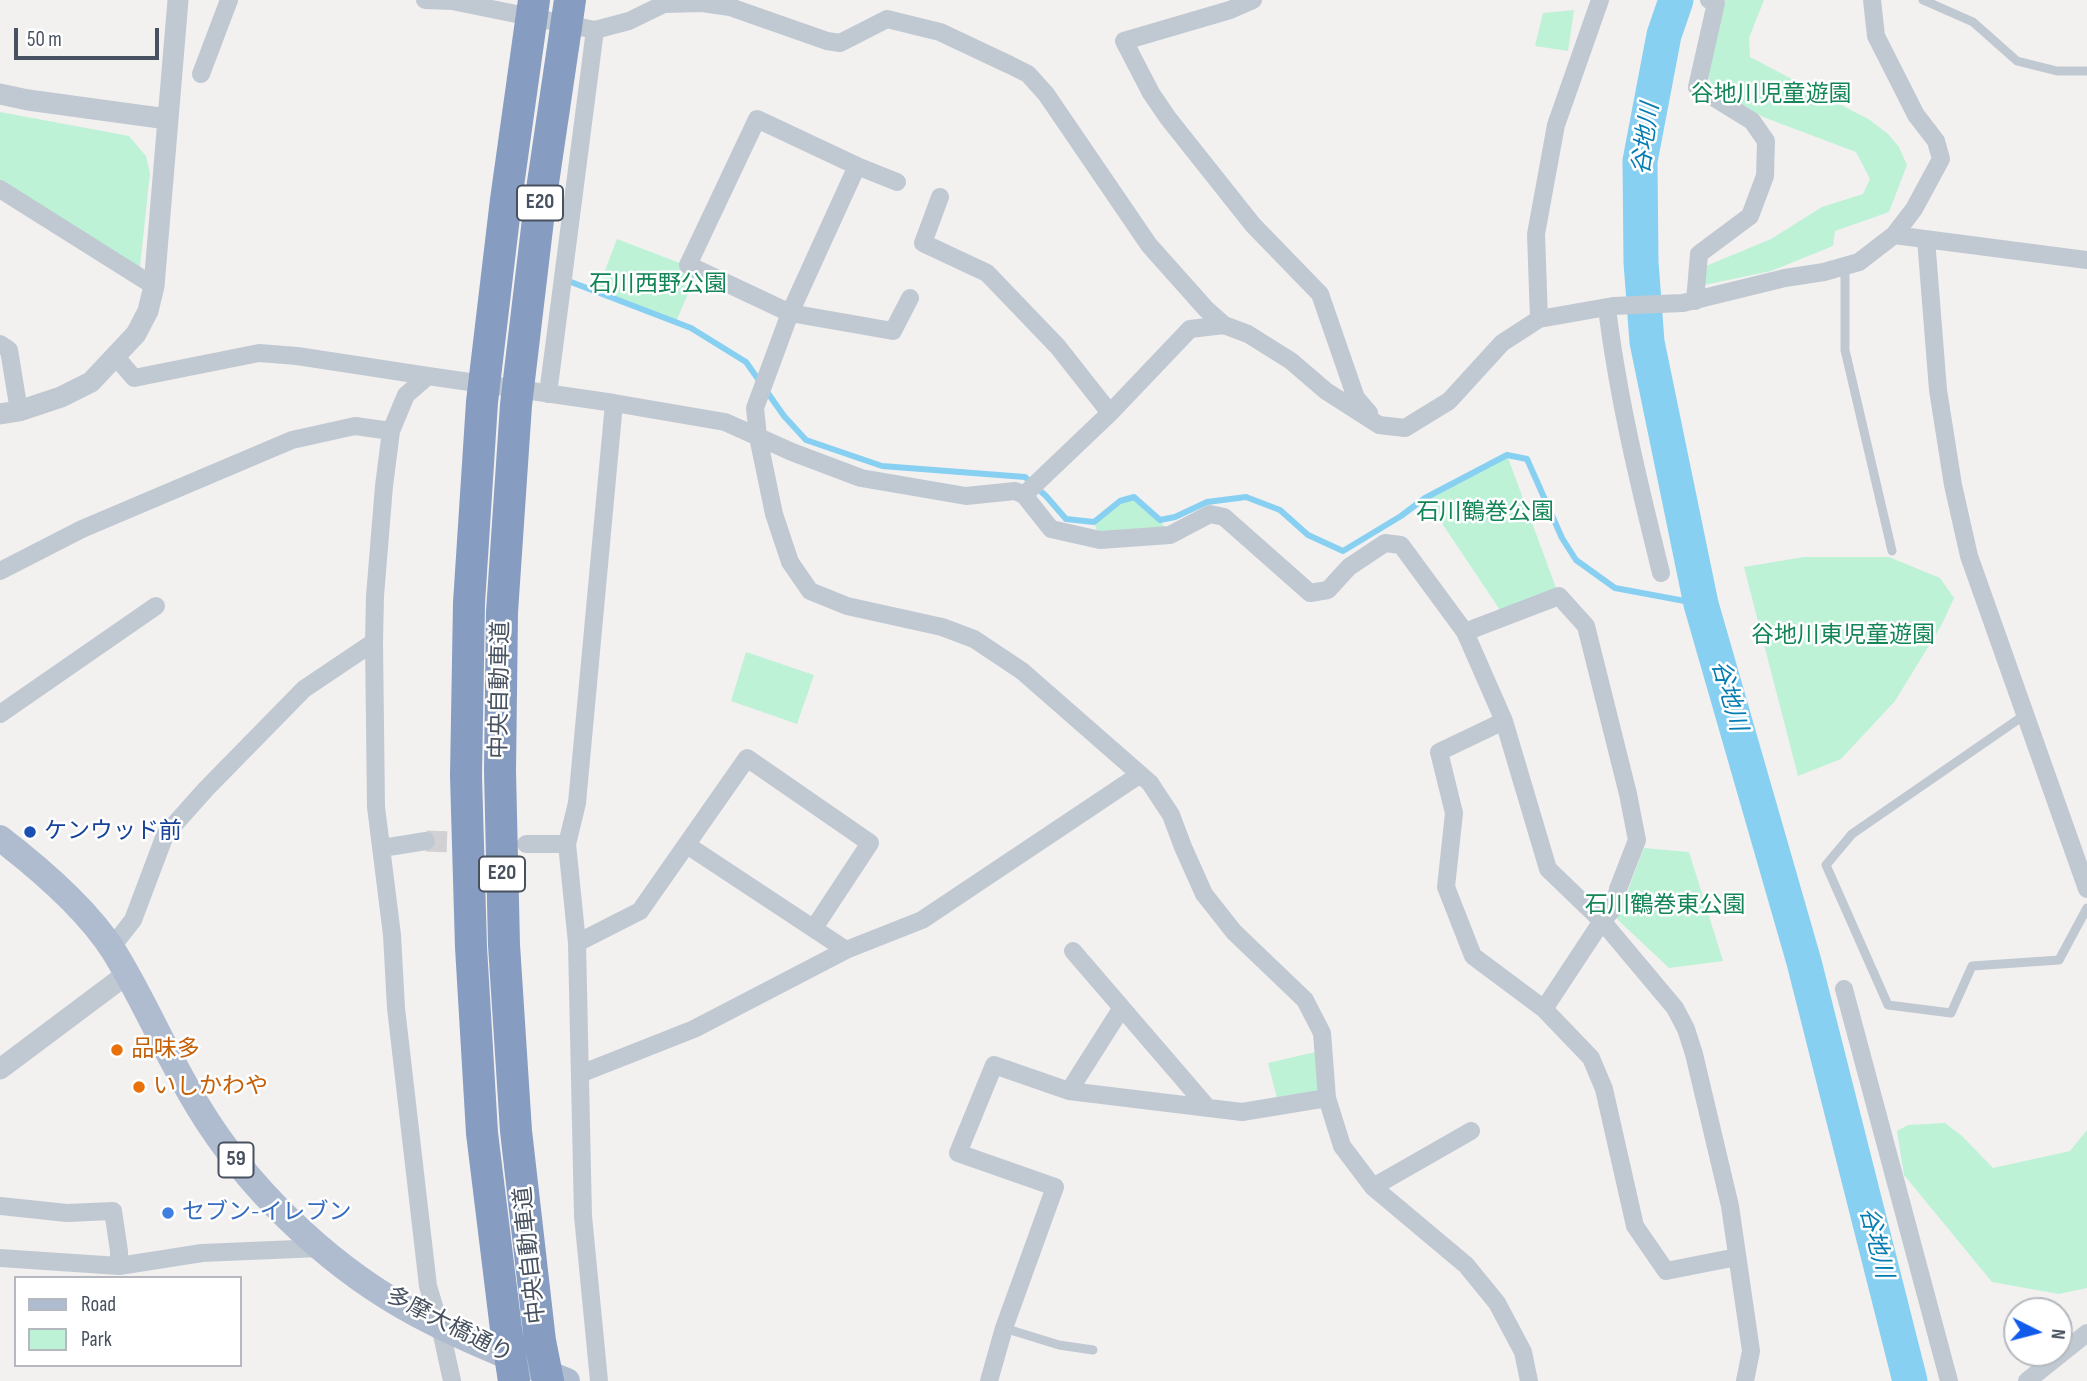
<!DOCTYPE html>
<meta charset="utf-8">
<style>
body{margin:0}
#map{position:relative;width:2087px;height:1381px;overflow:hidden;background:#f3f0f0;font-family:"Sofia Sans Condensed",sans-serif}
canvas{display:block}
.legend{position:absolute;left:14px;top:1276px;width:228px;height:91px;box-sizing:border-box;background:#fff;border:2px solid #b5b9bf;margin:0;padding:9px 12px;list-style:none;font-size:21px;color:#47515f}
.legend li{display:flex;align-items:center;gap:14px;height:35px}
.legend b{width:35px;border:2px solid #b5b9bf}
.north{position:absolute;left:2003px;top:1297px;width:70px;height:70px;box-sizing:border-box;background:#fff;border:2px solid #b5b9bf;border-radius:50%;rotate:96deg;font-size:19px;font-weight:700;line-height:28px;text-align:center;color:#47515f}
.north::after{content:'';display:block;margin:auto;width:24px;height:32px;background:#105aec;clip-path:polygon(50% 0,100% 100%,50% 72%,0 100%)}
.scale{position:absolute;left:14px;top:28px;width:145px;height:32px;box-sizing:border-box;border:4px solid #47515f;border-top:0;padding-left:9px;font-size:21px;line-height:24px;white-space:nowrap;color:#47515f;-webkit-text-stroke:5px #fff;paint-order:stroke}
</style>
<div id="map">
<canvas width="2087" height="1381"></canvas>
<ul class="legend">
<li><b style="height:9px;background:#afbcd0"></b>Road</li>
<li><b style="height:19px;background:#bdf2d7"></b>Park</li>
</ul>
<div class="north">N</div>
<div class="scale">50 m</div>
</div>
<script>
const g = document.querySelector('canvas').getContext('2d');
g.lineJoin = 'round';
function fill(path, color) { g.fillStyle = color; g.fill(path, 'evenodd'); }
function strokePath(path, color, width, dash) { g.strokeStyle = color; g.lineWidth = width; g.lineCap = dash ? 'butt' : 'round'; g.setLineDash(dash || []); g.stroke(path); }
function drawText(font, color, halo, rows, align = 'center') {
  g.font = font + ' "Sofia Sans Condensed","Noto Sans JP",sans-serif'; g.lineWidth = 5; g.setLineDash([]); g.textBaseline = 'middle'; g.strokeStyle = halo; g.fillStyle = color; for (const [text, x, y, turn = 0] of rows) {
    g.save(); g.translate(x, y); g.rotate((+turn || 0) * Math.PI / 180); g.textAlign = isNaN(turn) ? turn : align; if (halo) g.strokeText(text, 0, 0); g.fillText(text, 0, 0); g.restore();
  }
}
const green = new Path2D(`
 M1725 0H1764L1749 38 1750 57 1870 120 1888 134 1899 147 1907 165 1889 212 1835 231 1833 246 1771 271 1704 285 1706 266 1771 239 1822 207 1863 194 1870 179 1856 152 1763 117 1713 88 1706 73Z
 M1574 10 1568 51 1535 46 1543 13Z
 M0 112 129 136 146 156 150 173 139 276 0 189Z
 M617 239 698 270 676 322 597 291Z
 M1507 455 1559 596 1504 616 1425 498Z
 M1134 497 1160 520 1170 535 1100 540 1094 522 1120 501Z
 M1804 557H1889L1940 578 1954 598 1941 626 1895 701 1841 759 1798 776 1744 567Z
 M746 652 814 675 797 724 731 701Z
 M1644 848 1689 852 1723 961 1669 968 1617 919Z
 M1324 1050 1327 1098 1279 1106 1268 1063Z
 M1945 1123 1962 1136 1993 1168 2070 1151 2087 1130V1288L2059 1294 1992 1282 1904 1175 1897 1131 1908 1125Z`);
const stream = new Path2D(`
 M571 282 691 328 746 362 784 416 806 440 882 466 1025 477 1046 496 1066 519 1094 522 1120 501 1134 497 1160 520 1175 517 1207 502 1246 497 1280 510 1308 535 1343 551 1401 516 1425 498 1507 455 1527 459 1562 538 1576 560 1615 588 1701 604`);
const river = new Path2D(`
 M1676 0 1664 35 1640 161 1641 262 1647 342 1701 604 1804 962 1910 1381`);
const tertiaryTunnel = new Path2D(`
 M426 841 514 844`);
const service = new Path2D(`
 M1923 0 1973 22 2017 61 2057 71H2087
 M1845 266V350L1892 551
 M2026 714 1852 834 1826 865 1888 1005 1951 1013 1972 966 2059 960 2087 908
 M1004 1328 1059 1345 1093 1350`);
const minor = new Path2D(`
 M425 0 452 1 595 30 629 21 664 4 668 0
 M1253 0 1230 10 1124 41 1151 93 1168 118 1253 225 1320 294 1356 398 1369 413
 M1872 0 1876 36 1916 115 1936 141 1941 159 1914 209 1894 235
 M664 4 702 3 730 7 827 41 840 43 887 19 940 32 1010 65 1028 74 1046 94 1149 245 1206 309 1224 325 1248 334 1291 361 1326 391 1379 425 1405 428 1449 401 1502 343 1539 319 1613 306 1683 303 1785 278 1824 272 1859 262 1894 235 2087 260
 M201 74 229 0
 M857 166 790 313 755 408 758 437 774 514 790 562 810 591 847 606 942 627 974 639 1022 671 1150 783 1171 815 1183 847 1204 894 1234 932 1305 1000 1322 1033 1327 1098 1342 1146 1373 1187 1466 1265 1497 1303 1523 1352 1529 1381
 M897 182 857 166 757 119 688 265 790 313 893 331 910 298
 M0 189 154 286
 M940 197 923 243 987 273 1058 347 1110 413
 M1926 239 1938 390 1953 485 1969 556 2087 889
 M1695 301 1699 254 1750 216 1765 176 1766 141 1752 121 1697 87 1716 3 1709 0
 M1607 308C1618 398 1639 484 1661 573
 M1539 319 1536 234 1556 125 1600 0
 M0 344 9 350 19 411
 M116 357 134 378 259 353 297 356 428 376
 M548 394 595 30
 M1024 495 1110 413 1190 329 1224 325
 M0 571 82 529 292 440 355 426 391 431
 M1465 632 1559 596 1586 626 1628 794 1637 840 1618 889 1614 908 1602 921 1544 1009
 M0 714 156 606
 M1504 721 1439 752 1454 813 1446 887 1473 956 1544 1009 1591 1058 1604 1089 1635 1226 1666 1271 1737 1257
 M526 844H567
 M687 845 846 950
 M382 848 426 841
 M577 943 640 911 747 758 870 843 814 928
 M111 948 133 920 165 835 206 789 304 689 374 642
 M1073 951 1208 1108
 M1844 989 1949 1381
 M580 1074 694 1029 846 950 922 920 1139 775
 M1069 1091 1121 1009
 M1373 1187 1471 1131
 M0 1206 67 1213 113 1211 119 1251V1266
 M0 1258 119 1266 202 1253 320 1248
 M452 1381 440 1326 428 1286 396 1008 392 935 376 807 374 642 375 596 384 486 391 431 406 395 428 376 614 403 725 422 792 452 861 478 966 496 1015 491 1024 495 1051 529 1100 540 1170 535 1210 514 1224 517 1310 593 1328 590 1349 567 1385 543 1401 545 1465 632 1504 721 1548 869 1602 921 1675 1008 1686 1029 1694 1054 1730 1206 1751 1351 1745 1381
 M599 1381 583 1216 577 943 567 844 577 803 614 403
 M989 1381 1004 1328 1055 1187 958 1153 994 1065 1069 1091 1242 1112 1327 1098
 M2027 1381 2087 1333`);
const tertiary = new Path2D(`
 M0 94 28 100 167 119
 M0 414 19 411 61 397 91 382 136 334 148 311 154 286 178 0
 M0 1069 127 974`);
const primary = new Path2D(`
 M0 838C39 868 86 908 113 950 145 1001 167 1057 199 1108 247 1187 323 1260 402 1306 454 1336 512 1358 567 1381`);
const motorway = new Path2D(`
 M514 1381 506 1329 482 1133 471 947 466 776 469 603 482 402 506 200 534 0
 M548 1381 540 1341 516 1131 504 945 500 771 502 612 516 405 540 203 570 0`);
const markers = [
 [30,832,7,"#1a4fb4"],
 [117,1050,7,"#e8710a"],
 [139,1087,7,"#e8710a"],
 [168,1213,7,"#3f7fe0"]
];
const shields = [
 [540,203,46],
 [502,874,46],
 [236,1160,35]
];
const shieldNames = [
 ["E20",540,203],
 ["E20",502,874],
 ["59",236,1160]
];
const parkNames = [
 ["谷地川児童遊園",1771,95],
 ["石川西野公園",658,285],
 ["石川鶴巻公園",1485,513],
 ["谷地川東児童遊園",1843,636],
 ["石川鶴巻東公園",1665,906]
];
const streetNames = [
 ["中央自動車道",501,690,-89],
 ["中央自動車道",531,1255,-96],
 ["多摩大橋通り",449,1326,27]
];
const transitNames = [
 ["ケンウッド前",44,832]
];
const foodNames = [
 ["品味多",131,1050],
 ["いしかわや",153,1087]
];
const shopNames = [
 ["セブン-イレブン",182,1213]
];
const waterNames = [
 ["谷地川",1647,139,-82],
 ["谷地川",1728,696,74],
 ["谷地川",1875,1243,76]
];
fill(green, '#bdf2d7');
strokePath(stream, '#88d0f1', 6);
strokePath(river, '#88d0f1', 35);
strokePath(tertiaryTunnel, '#d1d0d3', 21, [21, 10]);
strokePath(service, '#c0c9d2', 9);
strokePath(minor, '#c0c9d2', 18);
strokePath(tertiary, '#c0c9d2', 21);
strokePath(primary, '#afbcd0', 26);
strokePath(motorway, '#869cc1', 32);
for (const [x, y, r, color] of markers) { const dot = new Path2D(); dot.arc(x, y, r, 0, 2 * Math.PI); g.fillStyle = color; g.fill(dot); strokePath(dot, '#fff', 2.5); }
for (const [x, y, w] of shields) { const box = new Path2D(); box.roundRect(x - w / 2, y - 17.5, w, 35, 5); g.fillStyle = '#fff'; g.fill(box); strokePath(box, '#47515f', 2); }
drawText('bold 21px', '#47515f', null, shieldNames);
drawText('23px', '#138557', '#fff', parkNames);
drawText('23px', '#47515f', '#fff', streetNames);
drawText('23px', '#164399', '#fff', transitNames, 'left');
drawText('23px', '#c56008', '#fff', foodNames, 'left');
drawText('23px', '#366cbe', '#fff', shopNames, 'left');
drawText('italic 24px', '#057db3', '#fff', waterNames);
</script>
